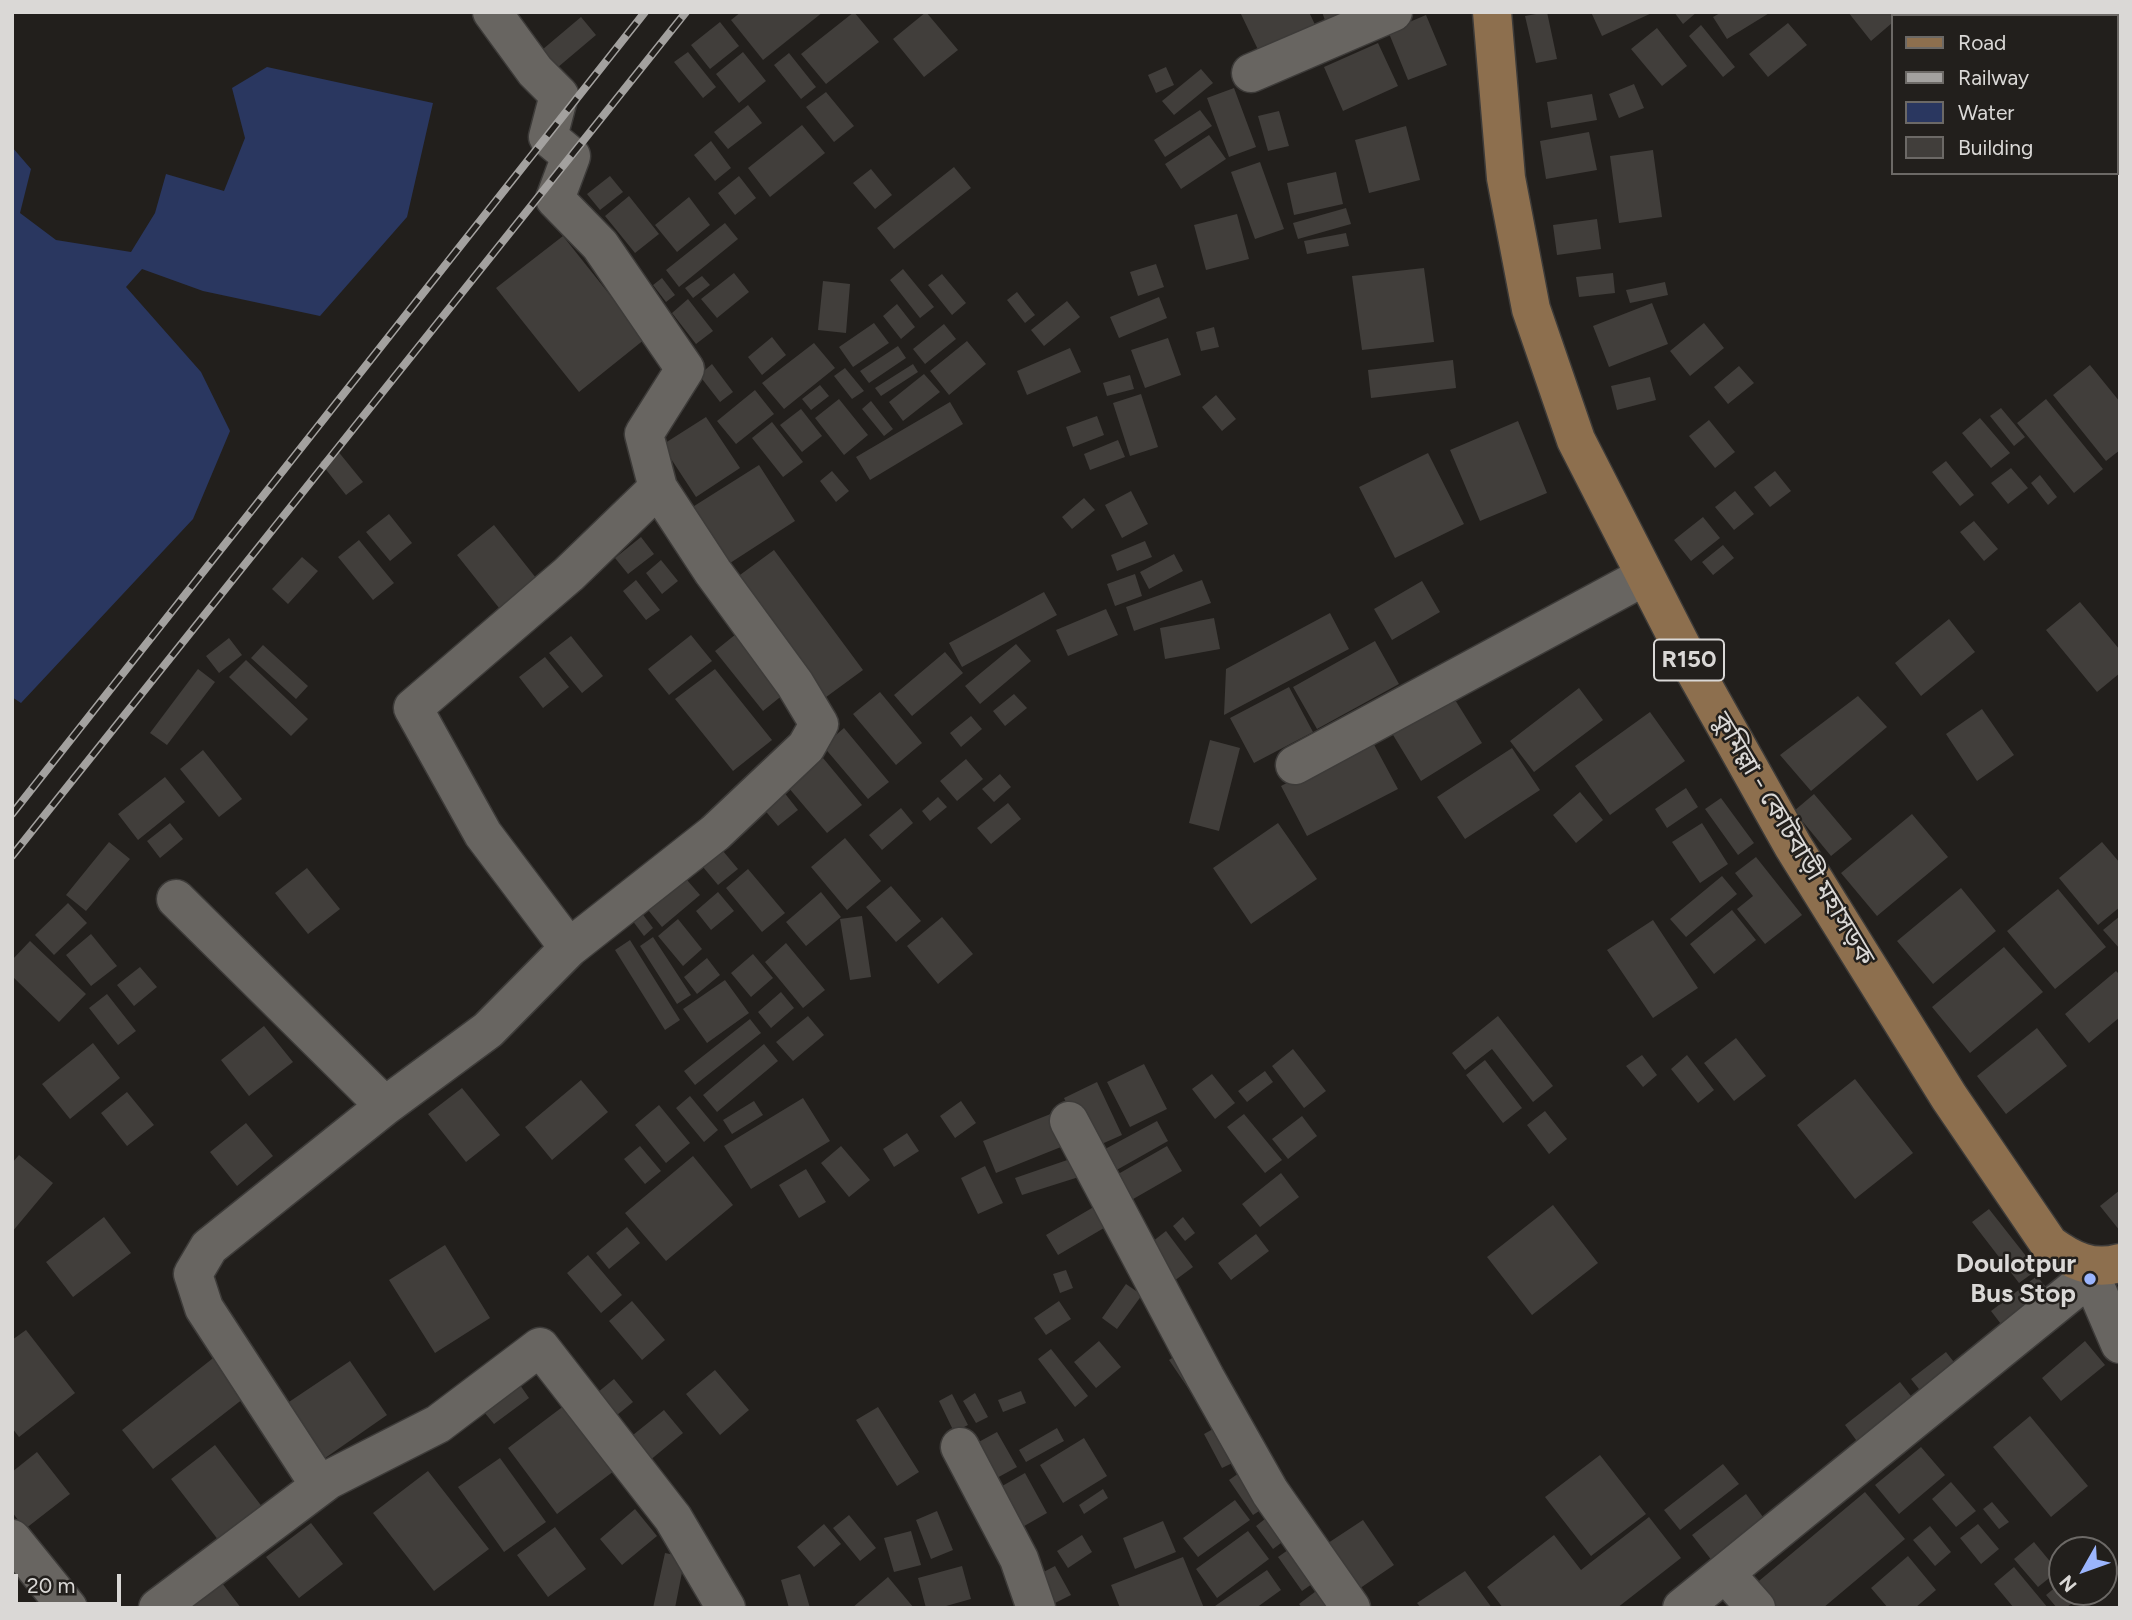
<!DOCTYPE html>
<meta charset="utf-8">
<style>
body{margin:0}
#map{position:relative;width:2132px;height:1620px;overflow:hidden;background:#221f1c;font-family:Figtree,sans-serif}
canvas{display:block}
.frame{position:absolute;inset:0;border:14px solid #dad8d6;pointer-events:none}
.legend{position:absolute;left:1891px;top:14px;width:228px;height:161px;box-sizing:border-box;background:#221f1c;border:2px solid #6c6966;margin:0;padding:9px 12px;list-style:none;font-size:21px;color:#dad8d6}
.legend li{display:flex;align-items:center;gap:14px;height:35px}
.legend b{width:35px;border:2px solid #6c6966}
.north{position:absolute;left:2048px;top:1536px;width:70px;height:70px;box-sizing:border-box;background:#221f1c;border:2px solid #6c6966;border-radius:50%;rotate:230deg;font-size:19px;font-weight:700;line-height:28px;text-align:center;color:#dad8d6}
.north::after{content:'';display:block;margin:auto;width:24px;height:32px;background:#9bb5fd;clip-path:polygon(50% 0,100% 100%,50% 72%,0 100%)}
.scale{position:absolute;left:14px;top:1574px;width:107px;height:32px;box-sizing:border-box;border:4px solid #dad8d6;border-top:0;padding-left:9px;font-size:21px;line-height:24px;white-space:nowrap;color:#dad8d6;-webkit-text-stroke:5px #221f1c;paint-order:stroke}
</style>
<div id="map">
<canvas width="2132" height="1620"></canvas>
<div class="frame"></div>
<ul class="legend">
<li><b style="height:9px;background:#8d6f4e"></b>Road</li>
<li><b style="height:9px;background:#a3a19f"></b>Railway</li>
<li><b style="height:19px;background:#2a3760"></b>Water</li>
<li><b style="height:19px;background:#413e3b"></b>Building</li>
</ul>
<div class="north">N</div>
<div class="scale">20 m</div>
</div>
<script>
const g = document.querySelector('canvas').getContext('2d');
g.lineJoin = 'round';
function fill(path, color) { g.fillStyle = color; g.fill(path, 'evenodd'); }
function strokePath(path, color, width, dash) { g.strokeStyle = color; g.lineWidth = width; g.lineCap = dash ? 'butt' : 'round'; g.setLineDash(dash || []); g.stroke(path); }
function drawText(font, color, halo, rows, align = 'center') {
  g.font = font + ' Figtree,"Noto Sans Bengali",sans-serif'; g.lineWidth = 5; g.setLineDash([]); g.textBaseline = 'middle'; g.strokeStyle = halo; g.fillStyle = color; for (const [text, x, y, turn = 0] of rows) {
    g.save(); g.translate(x, y); g.rotate((+turn || 0) * Math.PI / 180); g.textAlign = isNaN(turn) ? turn : align; if (halo) g.strokeText(text, 0, 0); g.fillText(text, 0, 0); g.restore();
  }
}
const water = new Path2D(`
 M267 67 433 103 407 217 320 316 203 291 142 269 126 287 201 372 230 431 193 519 21 703 12 697V147L31 169 20 213 56 240 131 252 155 213 166 174 224 191 245 138 232 88Z`);
const building = new Path2D(`
 M741 12H823L763 60 731 20Z
 M854 12 879 42 826 84 801 54Z
 M926 12 958 50 924 77 893 39Z
 M1240 12H1309L1318 31 1262 58Z
 M1322 12H1352L1326 23Z
 M1547 12 1557 59 1536 63 1525 16Z
 M1591 12H1654L1602 36Z
 M1674 12H1697L1683 24Z
 M1722 12H1771L1727 39 1713 17Z
 M1848 12H1906L1902 16H1892V23L1871 41Z
 M1426 15 1447 65 1408 80 1388 31Z
 M581 17 596 35 551 73 536 55Z
 M720 22 739 46 710 69 691 45Z
 M1788 23 1807 45 1768 77 1749 54Z
 M1701 25 1735 67 1723 77 1689 36Z
 M1657 28 1687 66 1662 86 1631 49Z
 M1378 43 1398 86 1343 111 1324 67Z
 M688 52 716 87 703 98 674 62Z
 M743 52 766 81 739 103 716 74Z
 M789 53 816 87 801 99 774 65Z
 M1166 67 1174 85 1156 93 1148 75Z
 M1201 69 1213 83 1174 115 1162 101Z
 M1634 84 1644 108 1619 118 1609 94Z
 M1234 88 1256 147 1229 157 1207 98Z
 M826 92 854 126 834 142 806 107Z
 M1592 94 1597 120 1551 128 1547 102Z
 M748 105 762 123 728 149 714 132Z
 M1200 110 1212 126 1165 157 1154 140Z
 M1279 111 1289 146 1268 151 1258 116Z
 M802 125 825 153 770 197 748 168Z
 M1406 126 1420 180 1369 193 1355 140Z
 M1589 132 1597 170 1546 179 1540 141Z
 M1209 135 1226 159 1181 189 1165 164Z
 M711 141 731 168 715 181 694 155Z
 M1653 150 1662 217 1619 223 1610 156Z
 M1260 162 1284 229 1255 239 1231 172Z
 M954 167 971 188 894 249 877 228Z
 M871 169 892 195 875 209 853 183Z
 M1336 172 1343 204 1294 215 1287 183Z
 M610 176 623 192 600 210 587 194Z
 M739 176 756 198 735 215 718 193Z
 M629 196 659 234 635 253 605 216Z
 M689 197 710 225 677 252 655 225Z
 M1346 208 1351 224 1298 239 1293 223Z
 M1237 214 1249 259 1206 270 1194 225Z
 M1597 219 1601 249 1557 255 1553 225Z
 M725 223 738 239 679 287 666 270Z
 M1346 233 1349 246 1307 254 1304 241Z
 M563 236 645 339 579 392 496 288Z
 M1156 264 1164 287 1138 296 1130 272Z
 M1424 268 1434 342 1362 350 1352 276Z
 M903 269 934 307 920 318 890 280Z
 M734 273 749 292 717 318 701 299Z
 M1613 273 1615 293 1579 297 1576 277Z
 M942 274 966 303 952 315 928 285Z
 M702 276 710 285 693 298 685 288Z
 M662 278 675 295 666 302 653 285Z
 M823 281 850 284 846 333 818 330Z
 M1665 282 1668 295 1630 303 1626 290Z
 M1017 292 1035 315 1025 323 1007 300Z
 M1159 297 1167 318 1119 338 1110 317Z
 M688 299 713 331 696 344 672 313Z
 M1067 301 1080 317 1044 346 1031 330Z
 M1652 303 1668 344 1609 367 1593 326Z
 M897 304 915 327 901 339 883 316Z
 M874 323 889 343 853 367 839 347Z
 M1704 323 1724 348 1690 376 1670 351Z
 M944 324 956 339 925 364 913 349Z
 M1214 327 1219 347 1201 351 1196 332Z
 M772 337 786 355 762 375 748 357Z
 M1168 338 1181 375 1145 388 1131 350Z
 M967 341 986 364 949 395 930 371Z
 M814 343 835 368 784 409 762 383Z
 M898 346 906 358 869 383 860 371Z
 M1070 348 1081 372 1027 395 1017 371Z
 M1453 360 1456 388 1371 398 1368 370Z
 M712 364 733 392 720 402 699 375Z
 M913 364 918 372 881 396 875 388Z
 M2090 365 2120 402V450L2106 461 2053 395Z
 M1739 366 1754 383 1728 404 1714 387Z
 M845 368 864 391 852 399 834 376Z
 M924 374 940 392 903 421 889 402Z
 M1130 375 1134 389 1107 396 1103 383Z
 M1650 377 1656 400 1617 410 1611 386Z
 M820 385 829 396 811 410 802 399Z
 M755 390 774 414 736 444 717 421Z
 M1141 394 1158 447 1130 456 1113 403Z
 M1216 395 1236 419 1222 431 1202 407Z
 M839 399 868 435 844 455 815 418Z
 M2046 399 2103 469 2074 493 2017 423Z
 M871 401 893 429 884 436 862 409Z
 M950 402 963 424 870 480 856 457Z
 M2001 408 2025 437 2014 446 1990 416Z
 M801 409 822 436 802 452 780 425Z
 M1097 416 1104 435 1073 447 1066 427Z
 M706 417 740 468 696 497 662 445Z
 M1980 418 2010 453 1991 468 1962 433Z
 M1709 420 1735 452 1715 468 1689 436Z
 M1518 421 1547 493 1480 521 1450 450Z
 M772 422 803 462 783 477 752 438Z
 M1118 440 1125 457 1090 470 1084 454Z
 M337 450 363 482 346 495 320 462Z
 M1428 453 1464 524 1395 558 1359 487Z
 M1946 461 1974 495 1960 506 1932 472Z
 M759 465 795 521 727 565 691 508Z
 M2011 468 2028 488 2008 504 1991 483Z
 M832 471 849 491 836 502 820 481Z
 M1775 471 1791 491 1770 507 1754 487Z
 M2040 475 2057 497 2048 505 2031 483Z
 M1131 491 1148 524 1122 538 1105 505Z
 M1735 491 1754 514 1734 530 1715 507Z
 M1084 498 1095 510 1072 529 1062 517Z
 M389 514 412 543 390 561 366 532Z
 M1703 517 1720 538 1691 561 1674 540Z
 M1974 521 1998 549 1984 561 1960 532Z
 M494 525 544 588 507 618 457 555Z
 M641 537 654 554 628 574 615 558Z
 M359 540 394 583 373 600 338 557Z
 M1145 541 1152 557 1117 571 1111 555Z
 M1723 545 1734 558 1713 575 1702 562Z
 M774 550 863 670 818 703 729 583Z
 M1174 554 1183 571 1149 589 1140 572Z
 M302 557 318 571 288 604 272 589Z
 M661 560 678 581 662 594 646 573Z
 M1135 574 1142 596 1115 606 1107 584Z
 M636 580 660 610 646 620 623 591Z
 M1202 580 1211 603 1134 631 1126 607Z
 M1422 581 1440 612 1392 640 1374 609Z
 M1044 592 1057 615 962 667 949 643Z
 M2080 602 2120 650V673L2097 692 2046 630Z
 M1106 609 1118 635 1068 656 1056 630Z
 M1330 613 1349 649 1224 715 1226 669Z
 M1214 618 1220 649 1165 659 1160 628Z
 M1949 619 1975 652 1921 696 1895 663Z
 M736 634 784 694 763 711 715 651Z
 M691 635 712 661 669 695 648 669Z
 M571 636 603 676 582 693 549 653Z
 M229 638 242 655 219 673 206 656Z
 M1375 641 1399 684 1317 729 1293 687Z
 M1016 644 1031 661 980 704 965 686Z
 M263 645 308 686 296 699 251 658Z
 M945 652 963 673 912 716 894 695Z
 M545 657 569 687 543 708 519 677Z
 M246 660 308 719 291 736 229 677Z
 M198 669 215 682 167 745 150 733Z
 M715 669 772 740 733 771 675 699Z
 M1289 687 1313 732 1254 763 1230 718Z
 M1447 687 1482 743 1421 781 1387 725Z
 M1579 688 1603 720 1534 772 1510 741Z
 M880 692 922 743 896 765 853 714Z
 M1014 694 1027 708 1005 726 993 711Z
 M1858 696 1887 727 1811 791 1780 755Z
 M1982 709 2014 755 1977 781 1946 734Z
 M1650 712 1685 761 1610 815 1575 766Z
 M971 716 982 729 961 747 950 733Z
 M844 728 889 782 868 799 823 746Z
 M1371 739 1398 789 1307 836 1281 786Z
 M1210 740 1240 748 1219 831 1189 823Z
 M1512 748 1540 790 1465 839 1437 797Z
 M203 750 242 799 219 817 180 769Z
 M823 758 862 805 827 833 788 787Z
 M966 759 983 779 957 801 940 781Z
 M1000 774 1011 787 994 802 982 789Z
 M165 777 185 802 138 840 118 814Z
 M1686 788 1698 807 1667 828 1655 809Z
 M783 791 798 810 778 826 763 808Z
 M1580 792 1603 820 1576 843 1553 815Z
 M1814 794 1852 839 1831 856 1794 811Z
 M938 797 947 807 930 821 922 811Z
 M1721 798 1754 843 1738 855 1705 809Z
 M1008 803 1021 819 991 844 977 828Z
 M901 808 913 823 882 850 869 835Z
 M1912 814 1948 857 1877 916 1841 873Z
 M170 823 183 839 160 858 147 841Z
 M1278 823 1317 879 1251 924 1213 868Z
 M1702 823 1728 864 1700 883 1672 842Z
 M845 838 881 881 847 910 811 867Z
 M109 842 130 859 86 911 66 895Z
 M2102 842 2120 863V907L2098 925 2059 878Z
 M723 851 738 869 718 885 703 867Z
 M1756 857 1802 915 1765 944 1737 909 1753 896 1735 873Z
 M307 868 340 909 308 934 275 893Z
 M748 869 785 913 762 932 726 888Z
 M681 873 700 895 662 927 644 905Z
 M1722 876 1737 894 1686 937 1670 919Z
 M891 886 921 921 896 942 866 907Z
 M1961 888 1996 931 1933 984 1897 941Z
 M2058 889 2106 947 2055 989 2007 931Z
 M718 892 734 911 711 930 696 911Z
 M821 892 841 917 806 946 786 922Z
 M68 903 87 923 54 955 35 935Z
 M638 908 653 928 644 936 629 916Z
 M1732 910 1756 940 1714 974 1690 944Z
 M862 916 871 977 850 980 840 919Z
 M2120 916V949L2103 930Z
 M942 917 973 954 938 984 907 946Z
 M678 919 702 949 683 966 658 936Z
 M1653 920 1698 988 1653 1018 1607 950Z
 M91 934 117 966 91 986 66 955Z
 M653 937 691 995 677 1004 640 946Z
 M630 940 680 1020 665 1030 615 950Z
 M30 941 86 994 59 1022 12 976V960Z
 M786 943 825 990 803 1008 765 962Z
 M2004 947 2043 992 1970 1053 1932 1007Z
 M753 954 773 978 751 997 731 973Z
 M707 958 720 975 697 994 684 977Z
 M140 967 157 987 134 1006 117 985Z
 M2116 971 2120 975V1017L2089 1043 2065 1014Z
 M725 980 749 1013 707 1043 683 1009Z
 M781 992 794 1008 771 1028 758 1012Z
 M107 994 136 1031 118 1045 89 1008Z
 M808 1016 824 1035 793 1061 776 1042Z
 M1498 1016 1553 1086 1533 1102 1492 1049 1465 1070 1452 1053Z
 M750 1019 761 1033 695 1085 684 1071Z
 M264 1026 293 1062 249 1096 221 1060Z
 M2037 1028 2067 1066 2006 1114 1977 1076Z
 M1736 1038 1766 1076 1734 1101 1704 1063Z
 M93 1043 120 1078 70 1119 42 1084Z
 M764 1044 778 1061 717 1112 703 1095Z
 M1293 1049 1326 1091 1304 1108 1272 1066Z
 M1642 1055 1657 1075 1643 1087 1626 1066Z
 M1687 1055 1714 1090 1698 1103 1671 1069Z
 M1485 1060 1522 1108 1503 1123 1466 1075Z
 M1144 1064 1167 1109 1130 1127 1107 1082Z
 M1265 1071 1273 1082 1247 1102 1238 1091Z
 M1212 1074 1235 1103 1215 1119 1192 1089Z
 M1855 1079 1913 1153 1855 1199 1797 1125Z
 M581 1080 608 1112 552 1160 525 1127Z
 M1097 1082 1122 1135 1088 1150 1064 1098Z
 M462 1088 500 1135 466 1162 428 1114Z
 M127 1092 154 1125 127 1146 101 1113Z
 M690 1096 718 1130 704 1142 676 1108Z
 M803 1098 830 1141 751 1189 724 1146Z
 M754 1101 763 1115 732 1134 723 1120Z
 M961 1101 976 1123 955 1138 940 1116Z
 M659 1105 690 1143 666 1163 635 1125Z
 M1545 1111 1567 1139 1549 1154 1527 1125Z
 M1053 1113 1066 1145 996 1173 983 1141Z
 M1244 1114 1282 1160 1265 1173 1227 1127Z
 M1302 1116 1317 1136 1288 1159 1272 1139Z
 M1157 1121 1168 1141 1106 1176 1094 1155Z
 M246 1123 273 1156 237 1186 210 1152Z
 M907 1133 919 1151 894 1167 883 1149Z
 M640 1146 661 1171 645 1184 624 1159Z
 M841 1146 870 1180 849 1197 821 1163Z
 M1167 1146 1182 1171 1121 1206 1106 1181Z
 M19 1155 53 1183 12 1232V1163Z
 M693 1156 733 1205 666 1261 625 1213Z
 M1076 1157 1082 1176 1022 1195 1015 1178Z
 M985 1166 1003 1203 978 1214 961 1178Z
 M806 1169 826 1202 799 1218 779 1185Z
 M1281 1173 1299 1197 1260 1227 1242 1204Z
 M2120 1190V1231L2100 1206Z
 M1097 1205 1109 1225 1058 1255 1046 1235Z
 M1553 1205 1598 1263 1532 1315 1487 1257Z
 M1989 1209 2037 1270 2019 1283 1972 1222Z
 M104 1217 131 1253 73 1297 46 1262Z
 M1183 1217 1195 1233 1185 1241 1173 1226Z
 M627 1227 640 1243 609 1269 596 1253Z
 M1166 1231 1193 1267 1170 1284 1143 1249Z
 M1256 1234 1269 1251 1231 1280 1218 1263Z
 M445 1245 490 1318 435 1353 389 1280Z
 M588 1255 622 1295 601 1313 567 1273Z
 M1066 1270 1073 1288 1060 1293 1053 1274Z
 M2037 1276 2053 1296 2007 1332 1991 1311Z
 M1126 1284 1142 1295 1117 1329 1102 1318Z
 M632 1301 665 1340 642 1360 609 1321Z
 M1059 1301 1071 1319 1046 1335 1034 1318Z
 M26 1330 75 1393 19 1437 12 1428V1340Z
 M1099 1341 1121 1367 1096 1388 1074 1362Z
 M2085 1341 2105 1365 2061 1401 2042 1378Z
 M1051 1349 1088 1396 1075 1407 1038 1359Z
 M1946 1352 1961 1371 1926 1398 1911 1379Z
 M1180 1353 1204 1389 1194 1397 1169 1360Z
 M217 1355 248 1395 153 1469 122 1430Z
 M350 1361 387 1415 318 1463 280 1408Z
 M715 1370 749 1410 720 1435 686 1394Z
 M614 1379 633 1402 611 1420 592 1397Z
 M1900 1382 1918 1405 1862 1448 1845 1425Z
 M520 1385 529 1398 494 1424 484 1412Z
 M1021 1391 1026 1403 1003 1412 998 1400Z
 M975 1393 988 1417 976 1423 963 1401Z
 M952 1394 968 1425 954 1432 939 1401Z
 M565 1405 614 1471 557 1514 508 1448Z
 M878 1407 919 1472 897 1486 856 1420Z
 M664 1410 683 1433 643 1466 623 1443Z
 M2030 1416 2088 1486 2051 1517 1993 1447Z
 M1224 1423 1243 1458 1222 1468 1204 1434Z
 M1057 1428 1064 1441 1026 1462 1019 1450Z
 M997 1432 1017 1467 995 1479 975 1444Z
 M1084 1438 1107 1476 1063 1503 1040 1465Z
 M215 1445 263 1508 219 1541 171 1479Z
 M1921 1447 1945 1475 1899 1514 1875 1485Z
 M37 1452 70 1494 25 1529 12 1512V1472Z
 M1600 1455 1646 1514 1591 1556 1545 1497Z
 M500 1458 546 1522 504 1552 458 1487Z
 M1723 1464 1739 1484 1680 1530 1664 1510Z
 M1249 1466 1273 1502 1253 1515 1229 1480Z
 M428 1471 489 1549 434 1591 373 1513Z
 M1025 1473 1047 1513 1019 1529 997 1489Z
 M1951 1482 1976 1511 1956 1527 1932 1499Z
 M1103 1489 1108 1498 1084 1514 1079 1505Z
 M1865 1492 1905 1539 1823 1608H1761L1747 1591Z
 M1746 1494 1766 1521 1713 1562 1692 1535Z
 M1235 1500 1250 1520 1198 1557 1183 1538Z
 M1992 1502 2009 1522 1999 1529 1983 1509Z
 M635 1509 657 1536 622 1565 600 1539Z
 M937 1511 953 1550 931 1559 916 1520Z
 M1275 1511 1293 1534 1273 1549 1256 1526Z
 M849 1515 876 1548 860 1561 833 1528Z
 M1649 1517 1681 1558 1617 1608H1503L1487 1587 1554 1535 1581 1570Z
 M1363 1520 1394 1565 1353 1593 1322 1547Z
 M1163 1521 1176 1552 1135 1569 1123 1538Z
 M311 1523 343 1564 299 1598 266 1557Z
 M824 1524 841 1544 814 1567 797 1547Z
 M1978 1524 1999 1549 1981 1564 1960 1538Z
 M1930 1526 1951 1552 1935 1566 1913 1540Z
 M555 1527 586 1569 548 1597 517 1555Z
 M911 1531 921 1565 894 1572 884 1538Z
 M1248 1531 1269 1559 1217 1598 1196 1569Z
 M1082 1535 1092 1552 1068 1568 1057 1551Z
 M2034 1542 2058 1571 2038 1587 2014 1559Z
 M1298 1543 1322 1577 1302 1591 1278 1557Z
 M665 1553 685 1557 675 1608H653Z
 M1908 1556 1936 1590 1915 1608H1888L1871 1588Z
 M1183 1557 1204 1608H1120L1111 1585Z
 M962 1566 971 1599 939 1608H926L918 1578Z
 M1055 1566 1071 1595 1051 1605 1036 1576Z
 M2014 1567 2048 1608H2014L1994 1584Z
 M1267 1570 1281 1590 1256 1608H1216L1215 1606Z
 M1465 1571 1492 1608H1421L1417 1603Z
 M800 1574 810 1608H789L781 1580Z
 M888 1577 914 1608H852Z
 M219 1579 241 1608H182Z
 M2062 1582V1592H2085L2066 1608H2057L2046 1595Z
 M1324 1585 1340 1608H1302L1299 1604Z`);
const minor = new Path2D(`
 M1251 73 1393 12
 M1295 765 1645 576
 M176 899 385 1106
 M569 948 483 834 413 708 569 574 658 488
 M1069 1121 1205 1377 1270 1492 1351 1608
 M2086 1265 2120 1344
 M960 1447 1019 1559 1036 1608
 M320 1486 204 1308 193 1274 209 1247 385 1106 488 1030 569 948 715 833 806 747 819 724 795 684 713 572 658 488 644 434 685 369 600 245 555 199 571 156 548 137 559 95 535 71 492 12
 M12 1539 68 1608
 M1725 1573 1756 1608
 M158 1608 328 1480 438 1424 540 1347 673 1518 726 1608
 M1682 1608 2077 1287 2086 1265`);
const major = new Path2D(`
 M1492 12 1506 178 1531 309 1576 440 1688 659 1793 846 1949 1097 2049 1244C2071 1260 2092 1271 2120 1263`);
const rail = new Path2D(`
 M12 814 645 12
 M12 856 686 12`);
const markers = [
 [2090,1279,7,"#9bb5fd"]
];
const shields = [
 [1689,660,70]
];
const shieldNames = [
 ["R150",1689,660]
];
const streetNames = [
 ["কুমিল্লা - কোটবাড়ী মহাসড়ক",1793,839,59]
];
const poiNames = [
 ["Doulotpur",2076,1264],
 ["Bus Stop",2076,1294]
];
fill(water, '#2a3760');
fill(building, '#413e3b');
strokePath(minor, '#3d3b39', 41);
strokePath(major, '#3d3b39', 41);
strokePath(minor, '#686561', 38);
strokePath(major, '#8d6f4e', 38);
strokePath(rail, '#a3a19f', 8);
strokePath(rail, '#221f1c', 5, [16]);
for (const [x, y, r, color] of markers) { const dot = new Path2D(); dot.arc(x, y, r, 0, 2 * Math.PI); g.fillStyle = color; g.fill(dot); strokePath(dot, '#221f1c', 2.5); }
for (const [x, y, w] of shields) { const box = new Path2D(); box.roundRect(x - w / 2, y - 20.5, w, 41, 5); g.fillStyle = '#221f1c'; g.fill(box); strokePath(box, '#dad8d6', 2); }
drawText('bold 24px', '#dad8d6', null, shieldNames);
drawText('26px', '#dad8d6', '#221f1c', streetNames);
drawText('bold 26px', '#dad8d6', '#221f1c', poiNames, 'right');
</script>
